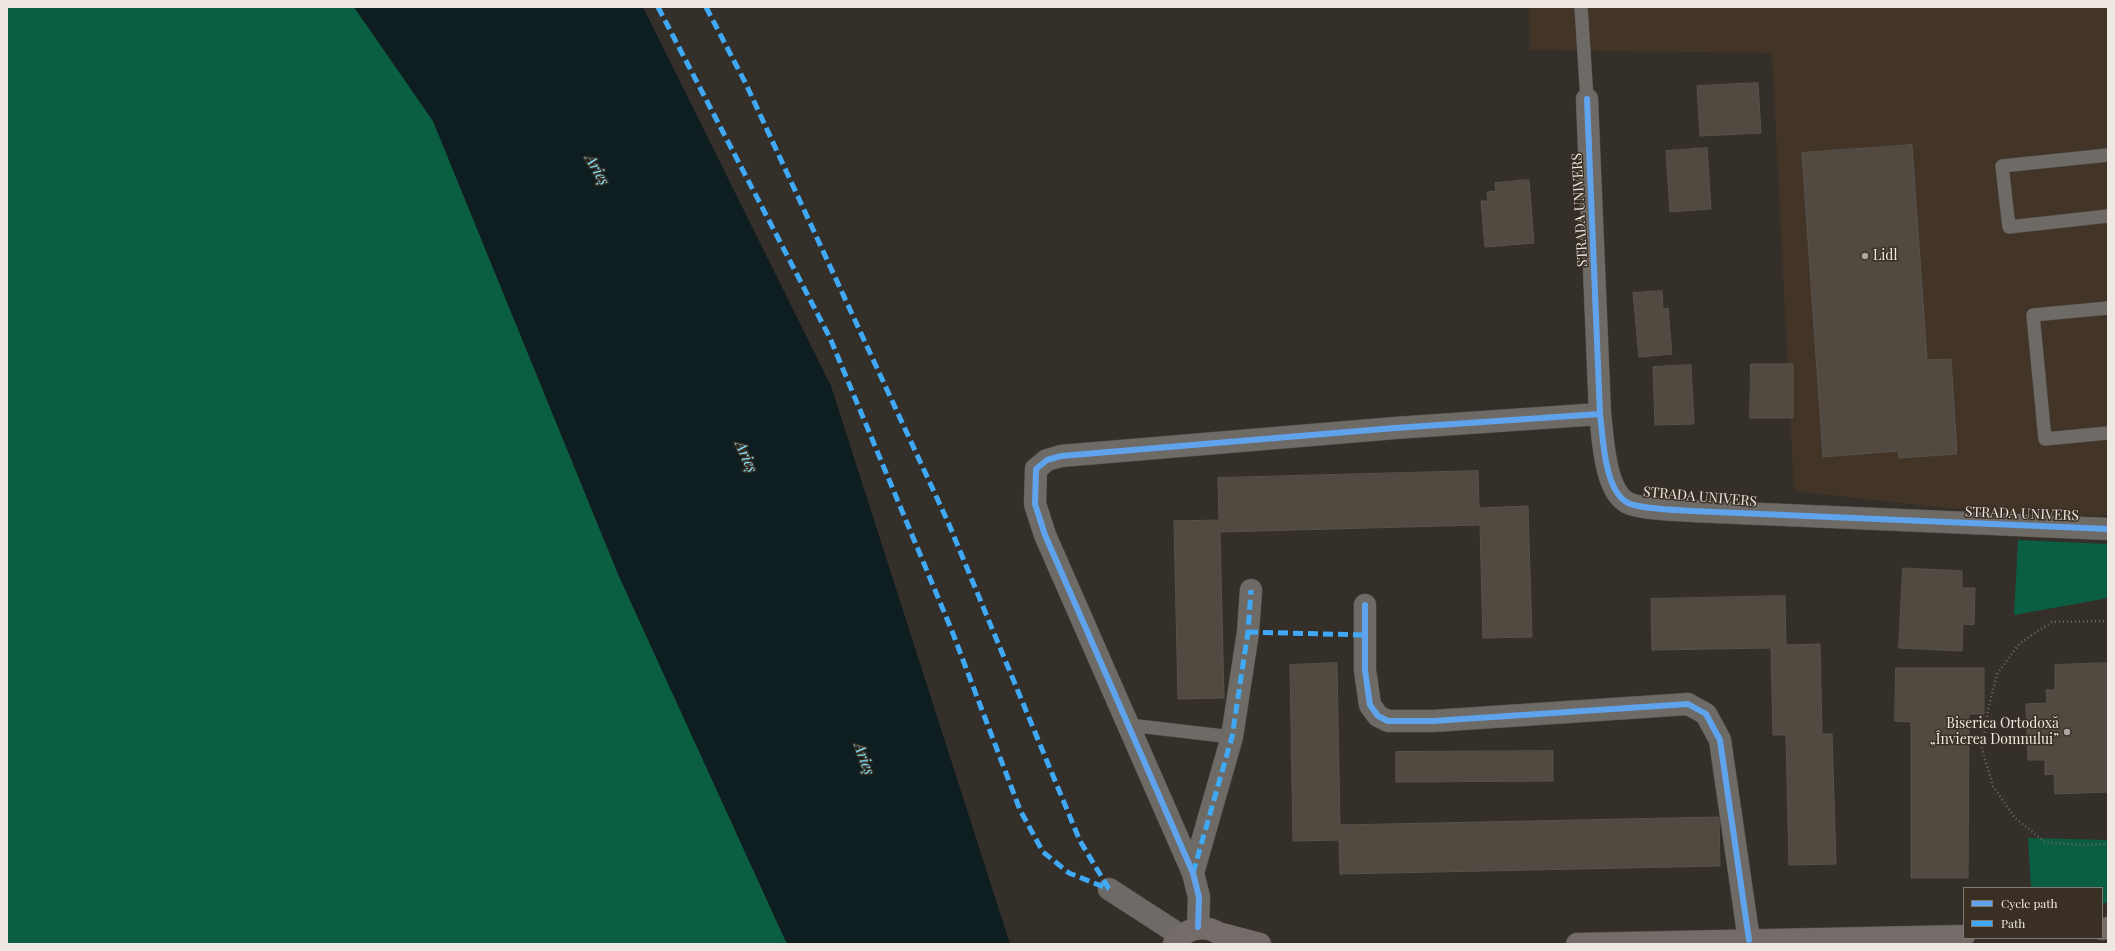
<!DOCTYPE html>
<meta charset="utf-8">
<style>
body{margin:0}
#map{position:relative;width:2115px;height:951px;overflow:hidden;background:#352f2a;font-family:"Playfair Display",serif}
canvas{display:block}
.frame{position:absolute;inset:0;border:8px solid #efe8e2;pointer-events:none}
.legend{position:absolute;left:1963px;top:887px;width:140px;height:52px;box-sizing:border-box;background:#3a2f25;border:1px solid #827971;margin:0;padding:5px 7px;list-style:none;font-size:12px;color:#efe8e2}
.legend li{display:flex;align-items:center;gap:8px;height:20px}
.legend b{width:20px;border:1px solid #827971}
</style>
<div id="map">
<canvas width="2115" height="951"></canvas>
<div class="frame"></div>
<ul class="legend">
<li><b style="height:5px;background:#60a3ed"></b>Cycle path</li>
<li><b style="height:5px;background:#3fa9f5"></b>Path</li>
</ul>
</div>
<script>
const g = document.querySelector('canvas').getContext('2d');
g.lineJoin = 'round';
function fill(path, color) { g.fillStyle = color; g.fill(path, 'evenodd'); }
function strokePath(path, color, width, dash) { g.strokeStyle = color; g.lineWidth = width; g.lineCap = dash ? 'butt' : 'round'; g.setLineDash(dash || []); g.stroke(path); }
function drawText(font, color, halo, rows, align = 'center') {
  g.font = font + ' "Playfair Display",serif'; g.lineWidth = 3; g.setLineDash([]); g.textBaseline = 'middle'; g.strokeStyle = halo; g.fillStyle = color; for (const [text, x, y, turn = 0] of rows) {
    g.save(); g.translate(x, y); g.rotate((+turn || 0) * Math.PI / 180); g.textAlign = isNaN(turn) ? turn : align; if (halo) g.strokeText(text, 0, 0); g.fillText(text, 0, 0); g.restore();
  }
}
const commercial = new Path2D(`
 M1529 7H2108V515L2080 516 1946 508 1794 491 1772 53 1530 50Z`);
const green = new Path2D(`
 M7 7H354L433 121 618 574 787 944H7Z
 M2018 540 2108 544V598L2014 615Z
 M2028 838 2108 840V903H2102V888H2031Z`);
const water = new Path2D(`
 M354 7H643L831 386 1010 944H787L618 574 433 121Z`);
const building = new Path2D(`
 M1758 83 1761 133 1700 136 1697 86Z
 M1912 145 1927 360 1951 359 1957 454 1899 458 1898 451 1823 457 1802 153Z
 M1707 148 1711 209 1670 212 1666 151Z
 M1529 180 1534 243 1485 247 1481 201H1488L1487 192 1496 191 1495 183Z
 M1662 291 1663 309 1668 308 1672 354 1639 357 1633 293Z
 M1751 364H1793V418H1750Z
 M1691 365 1694 424 1655 425 1653 367Z
 M1478 471 1479 508 1528 506 1532 637 1483 638 1480 525 1220 532 1224 698 1178 699 1174 521 1219 520 1218 478Z
 M1903 568 1962 571V588H1975L1974 625 1963 624 1962 651 1899 648Z
 M1785 596 1786 645 1820 644 1822 734H1832L1836 864 1789 865 1786 735H1773L1771 648 1652 650 1651 599Z
 M1337 663 1340 825 1719 817 1720 866 1340 874 1339 840 1293 841 1290 665Z
 M2108 663V792L2055 794 2054 774 2045 775V760H2028L2026 704 2047 703 2046 690H2055V665Z
 M1896 668H1984V714H1969L1968 878H1911V722L1895 721Z
 M1553 751V781L1396 782V752Z`);
const path = new Path2D(`
 M2108 621 2052 622 2020 643 1997 674 1988 710 1982 749 1993 786 2015 818 2045 842 2080 845 2108 844`);
const lane = new Path2D(`
 M1581 7 1587 99
 M2108 155 2002 166 2009 227 2108 216
 M2108 308 2033 315 2045 439 2108 433
 M1129 725 1232 737`);
const street = new Path2D(`
 M1587 99 1600 414C1603 436 1604 491 1628 503 1640 509 1676 510 1692 511L2108 529
 M1365 605V670L1370 705 1378 716 1388 721H1433L1688 704 1706 714 1720 740 1749 940
 M1193 873 1232 737 1248 632 1251 590
 M1109 889 1180 935
 M1198 927 1199 897 1193 873 1045 535 1035 504 1036 469 1047 460 1061 456 1395 428 1600 414`);
const secondary = new Path2D(`
 M2102 929 2108 928
 M1218 933 1260 944
 M1174 944C1187 925 1215 921 1228 944
 M1577 944C1706 942 1835 938 1964 936`);
const quiet = new Path2D(`
 M658 7 830 338 952 631 1020 810 1043 852 1069 873 1109 889
 M706 7 746 84 948 522 1080 841 1109 889
 M1248 632 1364 635
 M1193 873 1232 737 1248 632 1251 590`);
const cycleway = new Path2D(`
 M1587 99 1600 414C1603 436 1604 491 1628 503 1640 509 1676 510 1692 511L2108 529
 M1365 605V670L1370 705 1378 716 1388 721H1433L1688 704 1706 714 1720 740 1749 940
 M1198 927 1199 897 1193 873 1045 535 1035 504 1036 469 1047 460 1061 456 1395 428 1600 414`);
const markers = [
 [1865,256,4,"#aea7a2"],
 [2067,732,4,"#aea7a2"]
];
const streetNames = [
 ["STRADA UNIVERS",1580,210,-93],
 ["STRADA UNIVERS",1700,497,5],
 ["STRADA UNIVERS",2022,514,2]
];
const poiNames = [
 ["Lidl",1873,256],
 ["Biserica Ortodoxă",2059,724,"right"],
 ["„Învierea Domnului”",2059,740,"right"]
];
const waterNames = [
 ["Arieș",597,170,60],
 ["Arieș",746,457,66],
 ["Arieș",864,759,70]
];
fill(commercial, '#423528');
fill(green, '#0a5f43');
fill(water, '#0d1d20');
fill(building, '#524a40');
strokePath(building, '#57524d', 1);
strokePath(lane, '#534e49', 14);
strokePath(street, '#534e49', 23);
strokePath(secondary, '#534e49', 23);
strokePath(path, '#6d6965', 2.5, [1, 3]);
strokePath(lane, '#6e6a66', 13);
strokePath(street, '#6e6a66', 22);
strokePath(secondary, '#746c69', 22);
strokePath(quiet, '#3fa9f5', 5, [10, 5]);
strokePath(cycleway, '#60a3ed', 6);
for (const [x, y, r, color] of markers) { const dot = new Path2D(); dot.arc(x, y, r, 0, 2 * Math.PI); g.fillStyle = color; g.fill(dot); strokePath(dot, '#3a2f25', 1.5); }
drawText('14px', '#efe8e2', '#3a2f25', streetNames);
drawText('14px', '#efe8e2', '#3a2f25', poiNames, 'left');
drawText('italic 15px', '#80dff4', '#3a2f25', waterNames);
</script>
